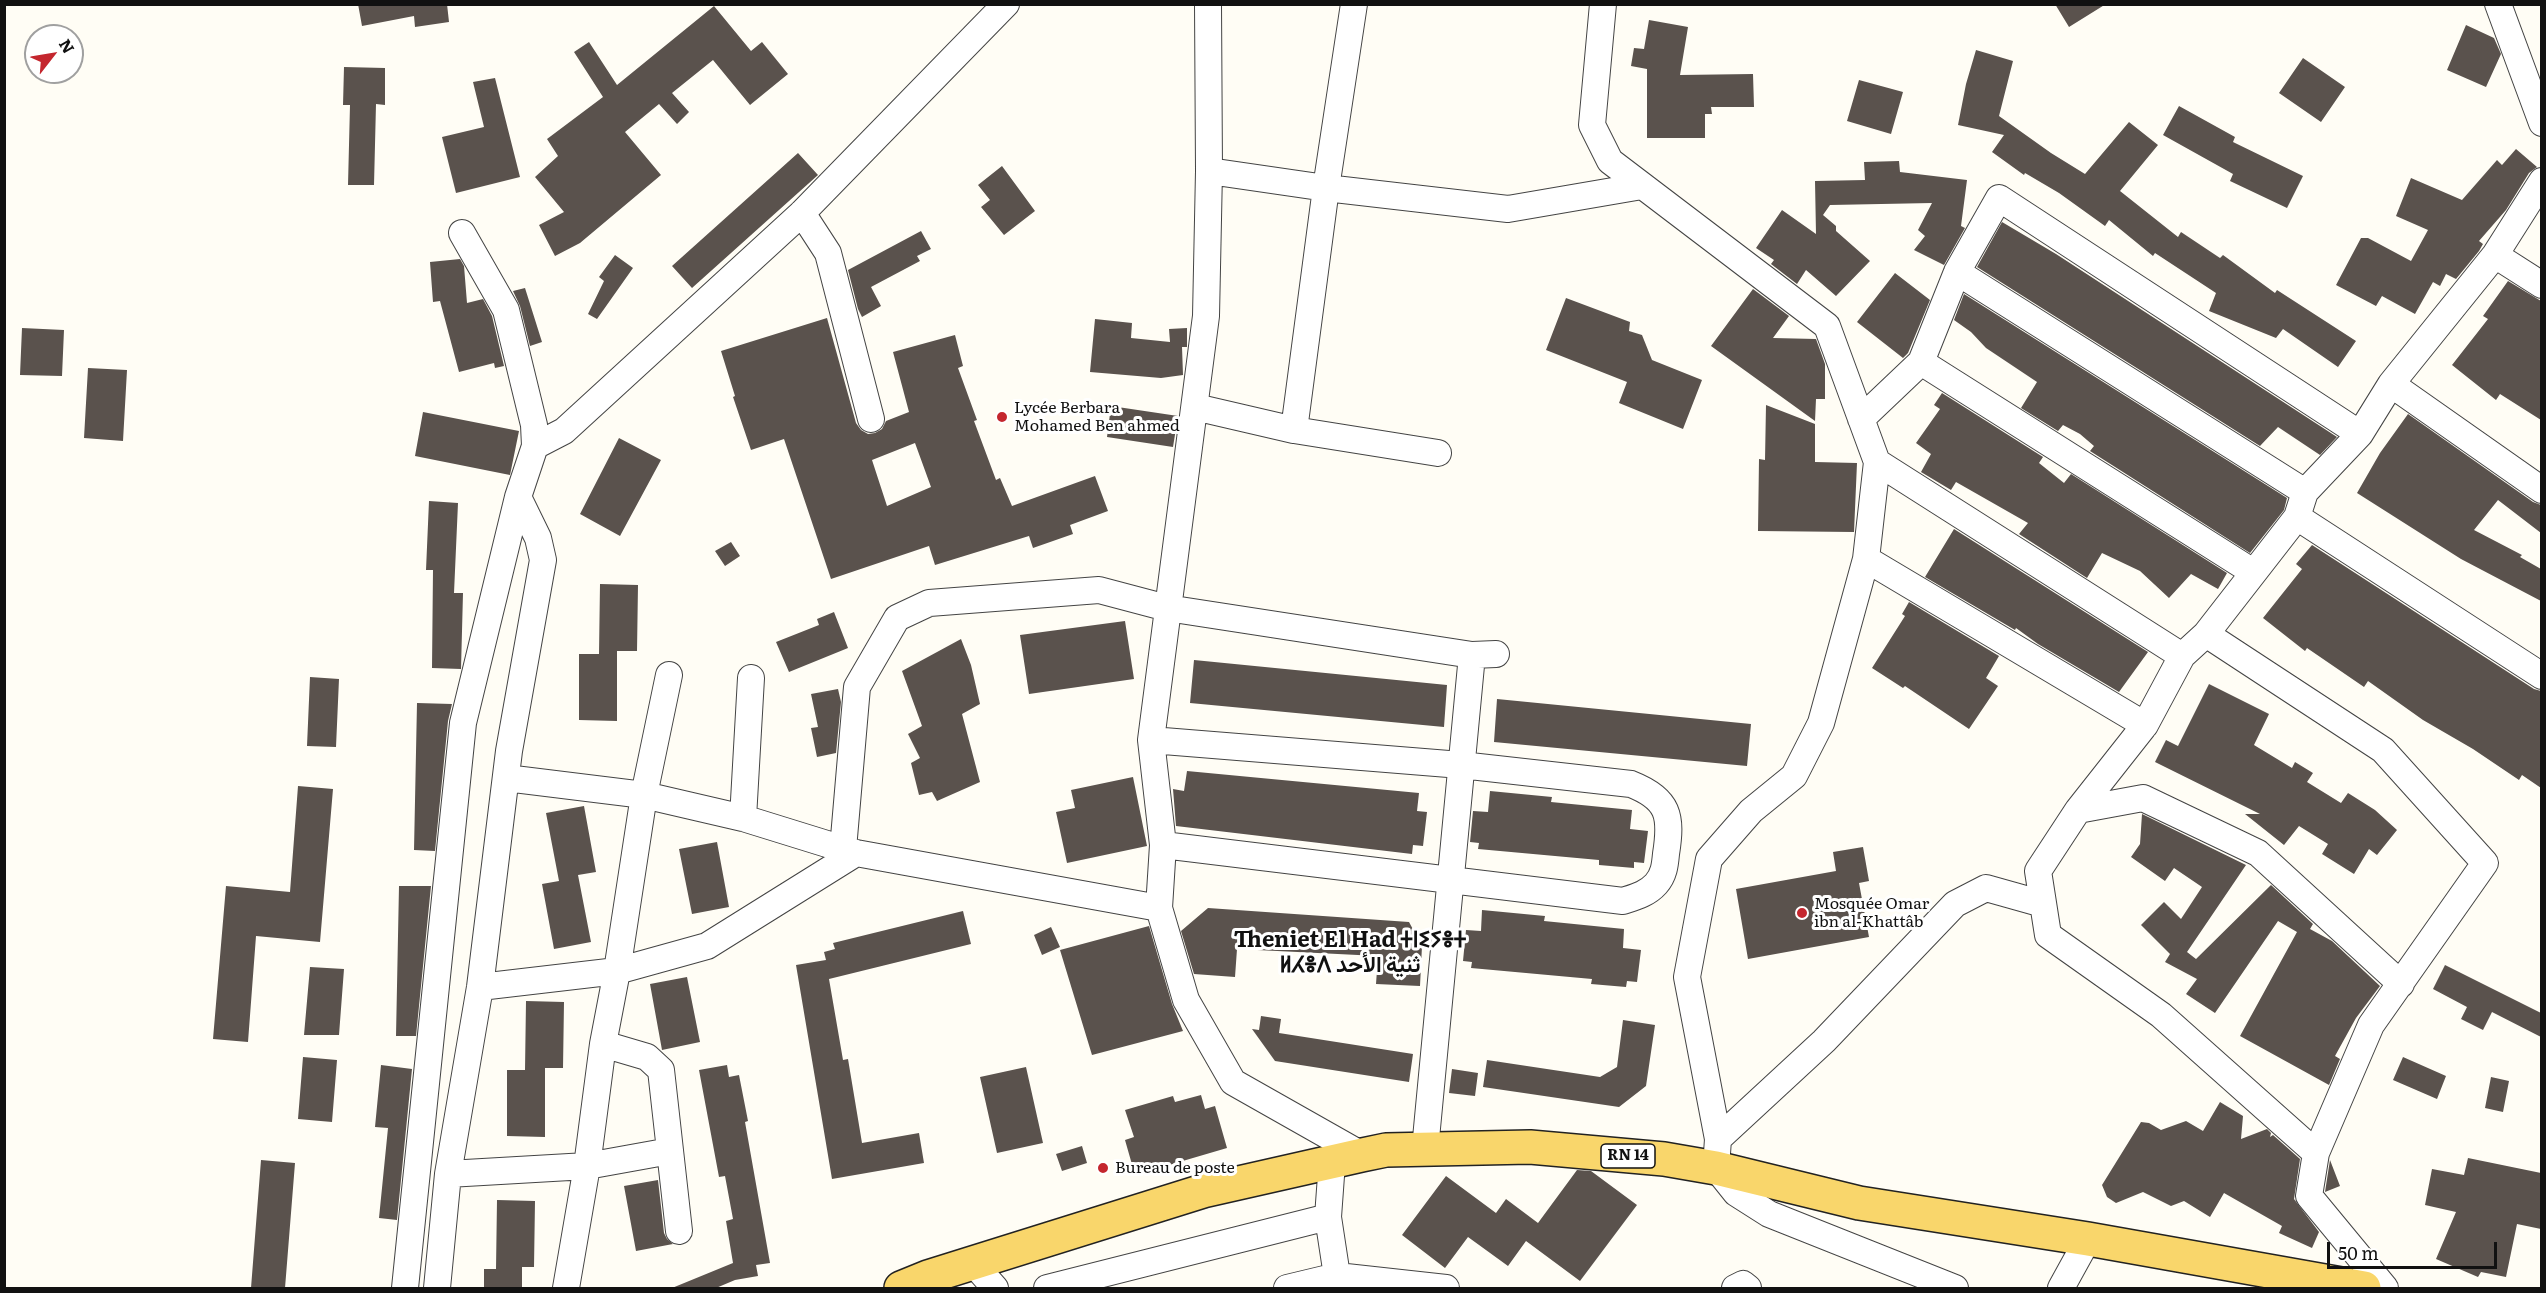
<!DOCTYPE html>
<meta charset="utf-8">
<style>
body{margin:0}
#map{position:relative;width:2546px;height:1293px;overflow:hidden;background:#fffdf5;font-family:Literata,serif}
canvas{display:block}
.frame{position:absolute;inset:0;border:6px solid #111;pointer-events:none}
.north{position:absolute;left:24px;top:24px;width:60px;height:60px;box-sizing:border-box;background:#fff;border:2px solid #a0a0a0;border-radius:50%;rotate:59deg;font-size:16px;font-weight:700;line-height:24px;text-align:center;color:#111}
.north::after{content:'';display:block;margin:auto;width:21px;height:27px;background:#c4262e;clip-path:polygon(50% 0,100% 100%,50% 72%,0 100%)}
.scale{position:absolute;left:2327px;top:1242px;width:170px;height:27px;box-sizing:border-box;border:3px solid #111;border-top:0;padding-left:8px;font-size:18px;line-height:21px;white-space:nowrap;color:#111;-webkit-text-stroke:4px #fff;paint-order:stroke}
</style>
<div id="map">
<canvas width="2546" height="1293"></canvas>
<div class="frame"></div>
<div class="north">N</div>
<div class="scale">50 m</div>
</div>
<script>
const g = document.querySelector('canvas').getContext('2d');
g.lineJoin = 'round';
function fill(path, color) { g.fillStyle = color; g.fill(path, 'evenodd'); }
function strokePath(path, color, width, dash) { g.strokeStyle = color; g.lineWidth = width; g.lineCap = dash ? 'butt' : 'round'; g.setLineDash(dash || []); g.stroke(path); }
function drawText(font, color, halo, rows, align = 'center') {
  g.font = font + ' Literata,Vazirmatn,"Noto Sans Tifinagh",serif'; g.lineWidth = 6; g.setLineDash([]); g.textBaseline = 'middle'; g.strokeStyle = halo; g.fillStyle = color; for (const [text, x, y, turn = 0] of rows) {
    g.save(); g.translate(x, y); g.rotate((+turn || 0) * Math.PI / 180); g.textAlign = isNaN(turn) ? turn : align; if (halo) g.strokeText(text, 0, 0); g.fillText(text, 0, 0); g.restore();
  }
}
const building = new Path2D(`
 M358 4H447L449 22 415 27 414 16 362 26Z
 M2055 4H2106L2069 27Z
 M714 6 751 51 762 42 788 74 750 105 713 60 672 93 689 112 677 124 659 104 625 132 661 175 580 243 555 256 539 225 564 212 535 177 558 156 547 139 603 97 574 52 589 42 617 85Z
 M1649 20 1688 27 1680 75 1753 74 1754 107H1711L1712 114H1705V138H1647V69L1631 66 1634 48 1644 49Z
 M2466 25 2494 38 2501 54 2486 87 2447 70Z
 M1976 50 2013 61 1999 116 2051 153 2085 174 2129 122 2158 145 2120 191 2178 237 2181 232 2220 258 2223 255 2275 293 2277 290 2356 341 2338 367 2283 329 2276 338 2209 311 2216 293 2155 253 2153 256 2109 220 2105 226 2059 193 2025 173 2024 175 1992 152 2004 135 1958 125 1966 84Z
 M2303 58 2345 87 2321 122 2279 93Z
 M344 67 385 68V105L376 104 374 185H348L350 105H343Z
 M495 78 520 177 456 193 442 137 484 127 473 82Z
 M1859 80 1903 92 1891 134 1847 121Z
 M2179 106 2235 137 2233 142 2303 176 2287 208 2230 181 2233 174 2163 135Z
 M2516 149 2537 167 2529 173 2506 210 2479 241 2483 244 2479 251 2456 279 2446 274 2440 286 2433 282 2415 314 2382 296 2376 306 2336 285 2361 238H2368L2411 261 2428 230 2396 216 2411 178 2462 200 2497 160 2502 165Z
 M798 153 818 175 692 288 672 266Z
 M1899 161 1900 172 1967 180 1961 226 1965 228 1944 265 1914 250 1925 236 1918 230 1932 203 1830 205 1823 215 1836 226V231L1870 261 1836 296 1806 270 1797 284 1771 264 1774 260 1756 248 1782 210 1816 234 1815 181 1865 180 1864 162Z
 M1002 166 1035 211 1004 235 981 207 990 200 978 185Z
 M2002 222 2056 254 2337 437 2320 455 2278 427 2260 446 1977 267Z
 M921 231 931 249 917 256 920 261 871 287 881 306 862 317 858 309 848 270Z
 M615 255 633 268 597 319 588 314 604 281 599 277Z
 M460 259 464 266 467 303 483 299 492 316 504 366 495 368 494 363 459 372 440 301 433 302 430 262Z
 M1895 273 1930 300 1908 353 1903 358 1857 322Z
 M2508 281 2541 301V420L2500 394 2496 400 2452 365 2488 319 2483 316Z
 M525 288 542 342 530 346 520 306 513 291Z
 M1753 289 1789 316 1773 338 1816 339 1825 364V399H1816L1815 421 1711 346Z
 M1964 294 2287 498 2284 510 2250 553 2090 451 2094 446 2080 434 2063 425 2058 431 2021 408 2037 382 1986 348 1971 332 1954 320Z
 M1566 298 1630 322 1629 331 1642 335 1652 360 1702 380 1683 429 1619 403 1627 382 1546 350Z
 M827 318 856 423 861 430 868 434 875 433 882 429 886 421 909 412 893 352 955 335 963 366 958 368 977 420 974 421 996 480 1000 478 1012 506 1095 476 1108 511 1070 525 1073 534 1033 548 1029 536 935 565 929 546 831 579 784 439 751 450 733 397 735 396 721 351ZM915 443 931 487 887 506 872 460Z
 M1095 319 1132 323 1131 338 1170 342 1169 329 1187 328V347H1182L1183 375 1161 378 1090 372Z
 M22 328 64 330 62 376 20 375Z
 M88 368 127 370 123 441 84 438Z
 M1942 393 2043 457 2039 463 2064 483 2071 474 2227 573 2218 589 2191 574 2169 598 2140 571 2102 553 2087 578 2019 534 2028 523 1956 482 1951 490 1921 472 1931 454 1916 443 1940 409 1934 405Z
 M1766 405 1815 424V462L1857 463 1854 532 1758 531 1759 459 1765 460Z
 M1111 406 1178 416 1173 447 1107 437Z
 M423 412 519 431 510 475 415 456Z
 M2408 414 2533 502 2541 505V533L2498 500 2474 530 2522 555 2520 557 2541 569V601L2461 559 2357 493 2380 453Z
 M619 438 661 460 620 536 580 514Z
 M429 501 458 503 454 593H463L461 669 432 668 433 570H426Z
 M1954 529 2148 652 2119 692 2038 644 2016 628 2015 630 1925 577Z
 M731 542 740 556 725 566 715 551Z
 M2312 545 2534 689 2541 691V788L2522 775 2519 780 2473 749 2423 720 2368 681 2364 687 2307 648 2305 651 2263 618 2302 569 2296 564Z
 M600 584 638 585 637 651H617V721L579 720V654H599Z
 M1909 602 1999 656 1986 678 1998 686 1969 729 1905 686 1903 688 1872 668 1905 616 1902 614Z
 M834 612 848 648 789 672 776 642 819 625 817 619Z
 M1125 621 1134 679 1029 694 1020 635Z
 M961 639 971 665 980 704 962 714 980 782 937 801 932 792 919 795 911 763 920 758 908 734 922 726 902 671Z
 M1194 660 1447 685 1444 727 1190 703Z
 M310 677 339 679 336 747 307 746Z
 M2209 684 2269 714 2254 745 2292 768 2295 762 2313 773 2307 782 2341 803 2348 793 2375 810 2397 830 2377 855 2369 849 2354 874 2322 854 2328 844 2299 826 2284 845 2245 814H2260L2155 762 2166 740 2178 746Z
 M838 689 841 702 836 753 817 757 811 728 818 727 811 694Z
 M1497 699 1751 724 1747 766 1494 742Z
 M417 703 452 704 448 721 435 851 414 850Z
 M1187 771 1419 793 1417 811 1427 812 1423 846 1413 845 1412 854 1176 826 1173 789 1184 791Z
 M1133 777 1147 846 1067 863 1056 812 1075 808 1071 790Z
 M298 786 333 789 320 942 256 936 248 1042 213 1039 226 886 290 892Z
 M1490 791 1552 797 1551 802 1632 810 1630 829 1648 831 1644 863 1634 862V868L1599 865V860L1478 849 1479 843 1470 842 1473 811 1488 812Z
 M584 806 596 872 578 875 591 942 554 949 542 884 559 881 546 813Z
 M2142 814 2246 865 2187 952 2196 959 2271 885 2313 924 2310 929 2332 941 2380 986 2356 1018 2335 1056 2340 1059 2329 1085 2240 1036 2297 932 2278 921 2215 1013 2186 994 2197 979 2165 962 2170 954 2141 925 2164 902 2181 919 2202 887 2174 868 2165 881 2131 857 2140 844Z
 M717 842 729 907 692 914 679 849Z
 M1863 847 1869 881 1859 883 1869 937 1748 959 1736 889 1836 871 1833 852Z
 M399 886H431L416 1036H396Z
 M1208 908 1409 922 1422 946 1420 986 1376 984 1378 956 1237 949 1235 977 1194 974 1181 931Z
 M1482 910 1545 916 1544 921 1624 929 1623 948 1641 950 1637 982 1627 981 1626 987 1591 984 1592 979 1471 968 1472 962 1463 961 1466 930 1481 931Z
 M963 911 971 944 829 979 843 1060 848 1059 862 1143 919 1133 924 1163 832 1179 796 965 826 960 824 952 835 949 833 943Z
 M1149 926 1172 1004 1183 1031 1092 1055 1060 950Z
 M1051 927 1060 947 1042 955 1034 935Z
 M2445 965 2541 1013V1037L2492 1012 2483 1030 2461 1019 2467 1007 2433 989Z
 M310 967 344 969 339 1035H304Z
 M687 977 700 1042 662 1050 650 984Z
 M526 1001 564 1002 563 1068H545V1137L507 1136V1070H525Z
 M1261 1016 1281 1019 1279 1033 1413 1054 1409 1082 1275 1061 1252 1029 1259 1030Z
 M1623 1020 1655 1025 1646 1086 1619 1107 1483 1087 1487 1060 1600 1077 1617 1067Z
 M303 1057 337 1060 332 1122 298 1119Z
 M2403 1057 2446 1076 2437 1099 2393 1080Z
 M381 1065 412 1069 397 1220 379 1218 388 1128 375 1127Z
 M727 1065 729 1077 739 1075 748 1121 745 1122 770 1263 756 1265 758 1276 735 1280 716 1288H672L733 1263 726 1221 733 1219 725 1176 719 1177 699 1070Z
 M1026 1067 1043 1143 997 1153 980 1077Z
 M1452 1069 1478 1073 1475 1096 1449 1093Z
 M2491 1077 2509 1081 2503 1112 2485 1108Z
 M1201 1095 1205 1109 1215 1106 1227 1148 1135 1175 1125 1140 1134 1137 1125 1110 1173 1096 1175 1102Z
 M2220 1102 2243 1116 2241 1139 2267 1129 2271 1133 2270 1137 2273 1135 2300 1159 2294 1199 2319 1232 2312 1248 2279 1233 2282 1226 2224 1193 2210 1217 2184 1201 2171 1206 2143 1192 2116 1203 2107 1197 2102 1185 2141 1122 2149 1123 2161 1130 2186 1121 2203 1131Z
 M1082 1146 1087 1163 1062 1171 1056 1154Z
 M2468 1158 2541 1173V1229L2517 1224 2506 1277 2481 1272 2478 1277 2436 1259 2456 1212 2425 1205 2432 1169 2464 1175Z
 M261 1160 295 1163 285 1288H251Z
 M2330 1160 2340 1186 2325 1192Z
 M1577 1170 1591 1171 1637 1205 1580 1281 1526 1241 1508 1266 1468 1237 1445 1268 1402 1235 1446 1176 1496 1213 1506 1199 1538 1223Z
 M658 1180 664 1233 667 1239 673 1244 636 1251 624 1186Z
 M497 1200 535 1201 534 1267H522V1288H484V1269H496Z`);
const minor = new Path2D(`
 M1208 4 1209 171 1206 316 1151 740 1163 845 1159 908 1186 1000 1233 1082 1362 1155
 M1603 4 1592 125 1610 161 1827 326 1877 462 1866 559 1821 723 1794 776 1751 811 1709 859 1687 977 1718 1139 1716 1168 1736 1193 1769 1214 1955 1288
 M2498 4 2542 123
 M1209 171 1326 188 1508 209 1642 186
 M802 213 828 253 871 419
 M2495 255 2542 285
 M1957 272 2305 492
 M1921 362 2253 572
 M2391 384 2542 490
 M1195 407 1294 430 1438 453
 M1861 419 1921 362 1957 272 1999 198 2360 434
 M1294 430 1326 188 1354 4
 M535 446 564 431 802 213 1006 4
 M1877 462 2182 656
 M2297 517 2542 676
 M1866 559 2145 725
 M2206 634 2383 750 2485 863 2371 1025 2316 1153 2309 1196 2385 1288
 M1151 740 1461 765 1631 784C1669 799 1672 816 1666 854 1665 865 1664 875 1656 884 1647 894 1635 897 1623 901L1163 845
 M506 778 644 795 743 818 856 853 1159 908
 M2078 810 2145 725 2182 656 2206 634 2297 517 2305 492 2360 434 2391 384 2495 255 2542 181
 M743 818 751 678
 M843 849 857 687 897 618 929 603 1099 590 1167 608 1472 655 1496 654
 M480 987 617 971 707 946 856 853
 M603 1044 647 1057 661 1070 679 1231
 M1718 1139 1824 1041 1955 904 1986 888 2043 904
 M1425 1149 1472 655
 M2316 1153 2161 1015 2048 935 2038 871 2078 810 2143 798 2258 853 2401 984
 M448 1174 587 1166 670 1151
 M1328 1217 1337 1276
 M973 1263 995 1288
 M405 1288 463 723 518 497 535 446 534 425 506 310 462 233
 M437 1288 448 1174 480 987 509 751 543 560 538 538 518 497
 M566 1288 587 1166 603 1044 617 971 644 795 669 675
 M1047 1288 1328 1217 1332 1162
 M1287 1288 1337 1276 1446 1288
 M1735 1288 1743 1284 1748 1288
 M2061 1288 2088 1239`);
const major = new Path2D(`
 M901 1288 928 1277 1203 1191 1362 1155 1386 1150 1530 1147 1664 1159 1716 1168 1859 1203 2088 1239 2364 1288`);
const markers = [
 [1002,417,6,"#c4262e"],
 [1802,913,6,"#c4262e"],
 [1103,1168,6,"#c4262e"]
];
const shields = [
 [1628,1156,54]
];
const shieldNames = [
 ["RN 14",1628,1156]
];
const poiNames = [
 ["Lycée Berbara",1014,408],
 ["Mohamed Ben ahmed",1014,426],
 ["Mosquée Omar",1814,904],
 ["ibn al-Khattâb",1814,922],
 ["Bureau de poste",1115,1168]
];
const districtNames = [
 ["Theniet El Had ⵜⵏⵉⵢⴻⵜ",1350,941],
 ["ⵍⵃⴻⴷ ثنية الأحد",1350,966]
];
fill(building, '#5a524d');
strokePath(minor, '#444', 28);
strokePath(major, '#222', 36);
strokePath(minor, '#fff', 26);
strokePath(major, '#f9d66b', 33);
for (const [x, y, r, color] of markers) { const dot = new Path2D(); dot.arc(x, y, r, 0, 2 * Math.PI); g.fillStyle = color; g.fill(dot); strokePath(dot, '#fff', 2); }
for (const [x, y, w] of shields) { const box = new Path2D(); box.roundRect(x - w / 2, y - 12, w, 24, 4.5); g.fillStyle = '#fff'; g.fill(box); strokePath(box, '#111', 1.5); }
drawText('bold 15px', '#111', null, shieldNames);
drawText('16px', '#111', '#fff', poiNames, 'left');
drawText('bold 22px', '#111', '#fff', districtNames);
</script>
